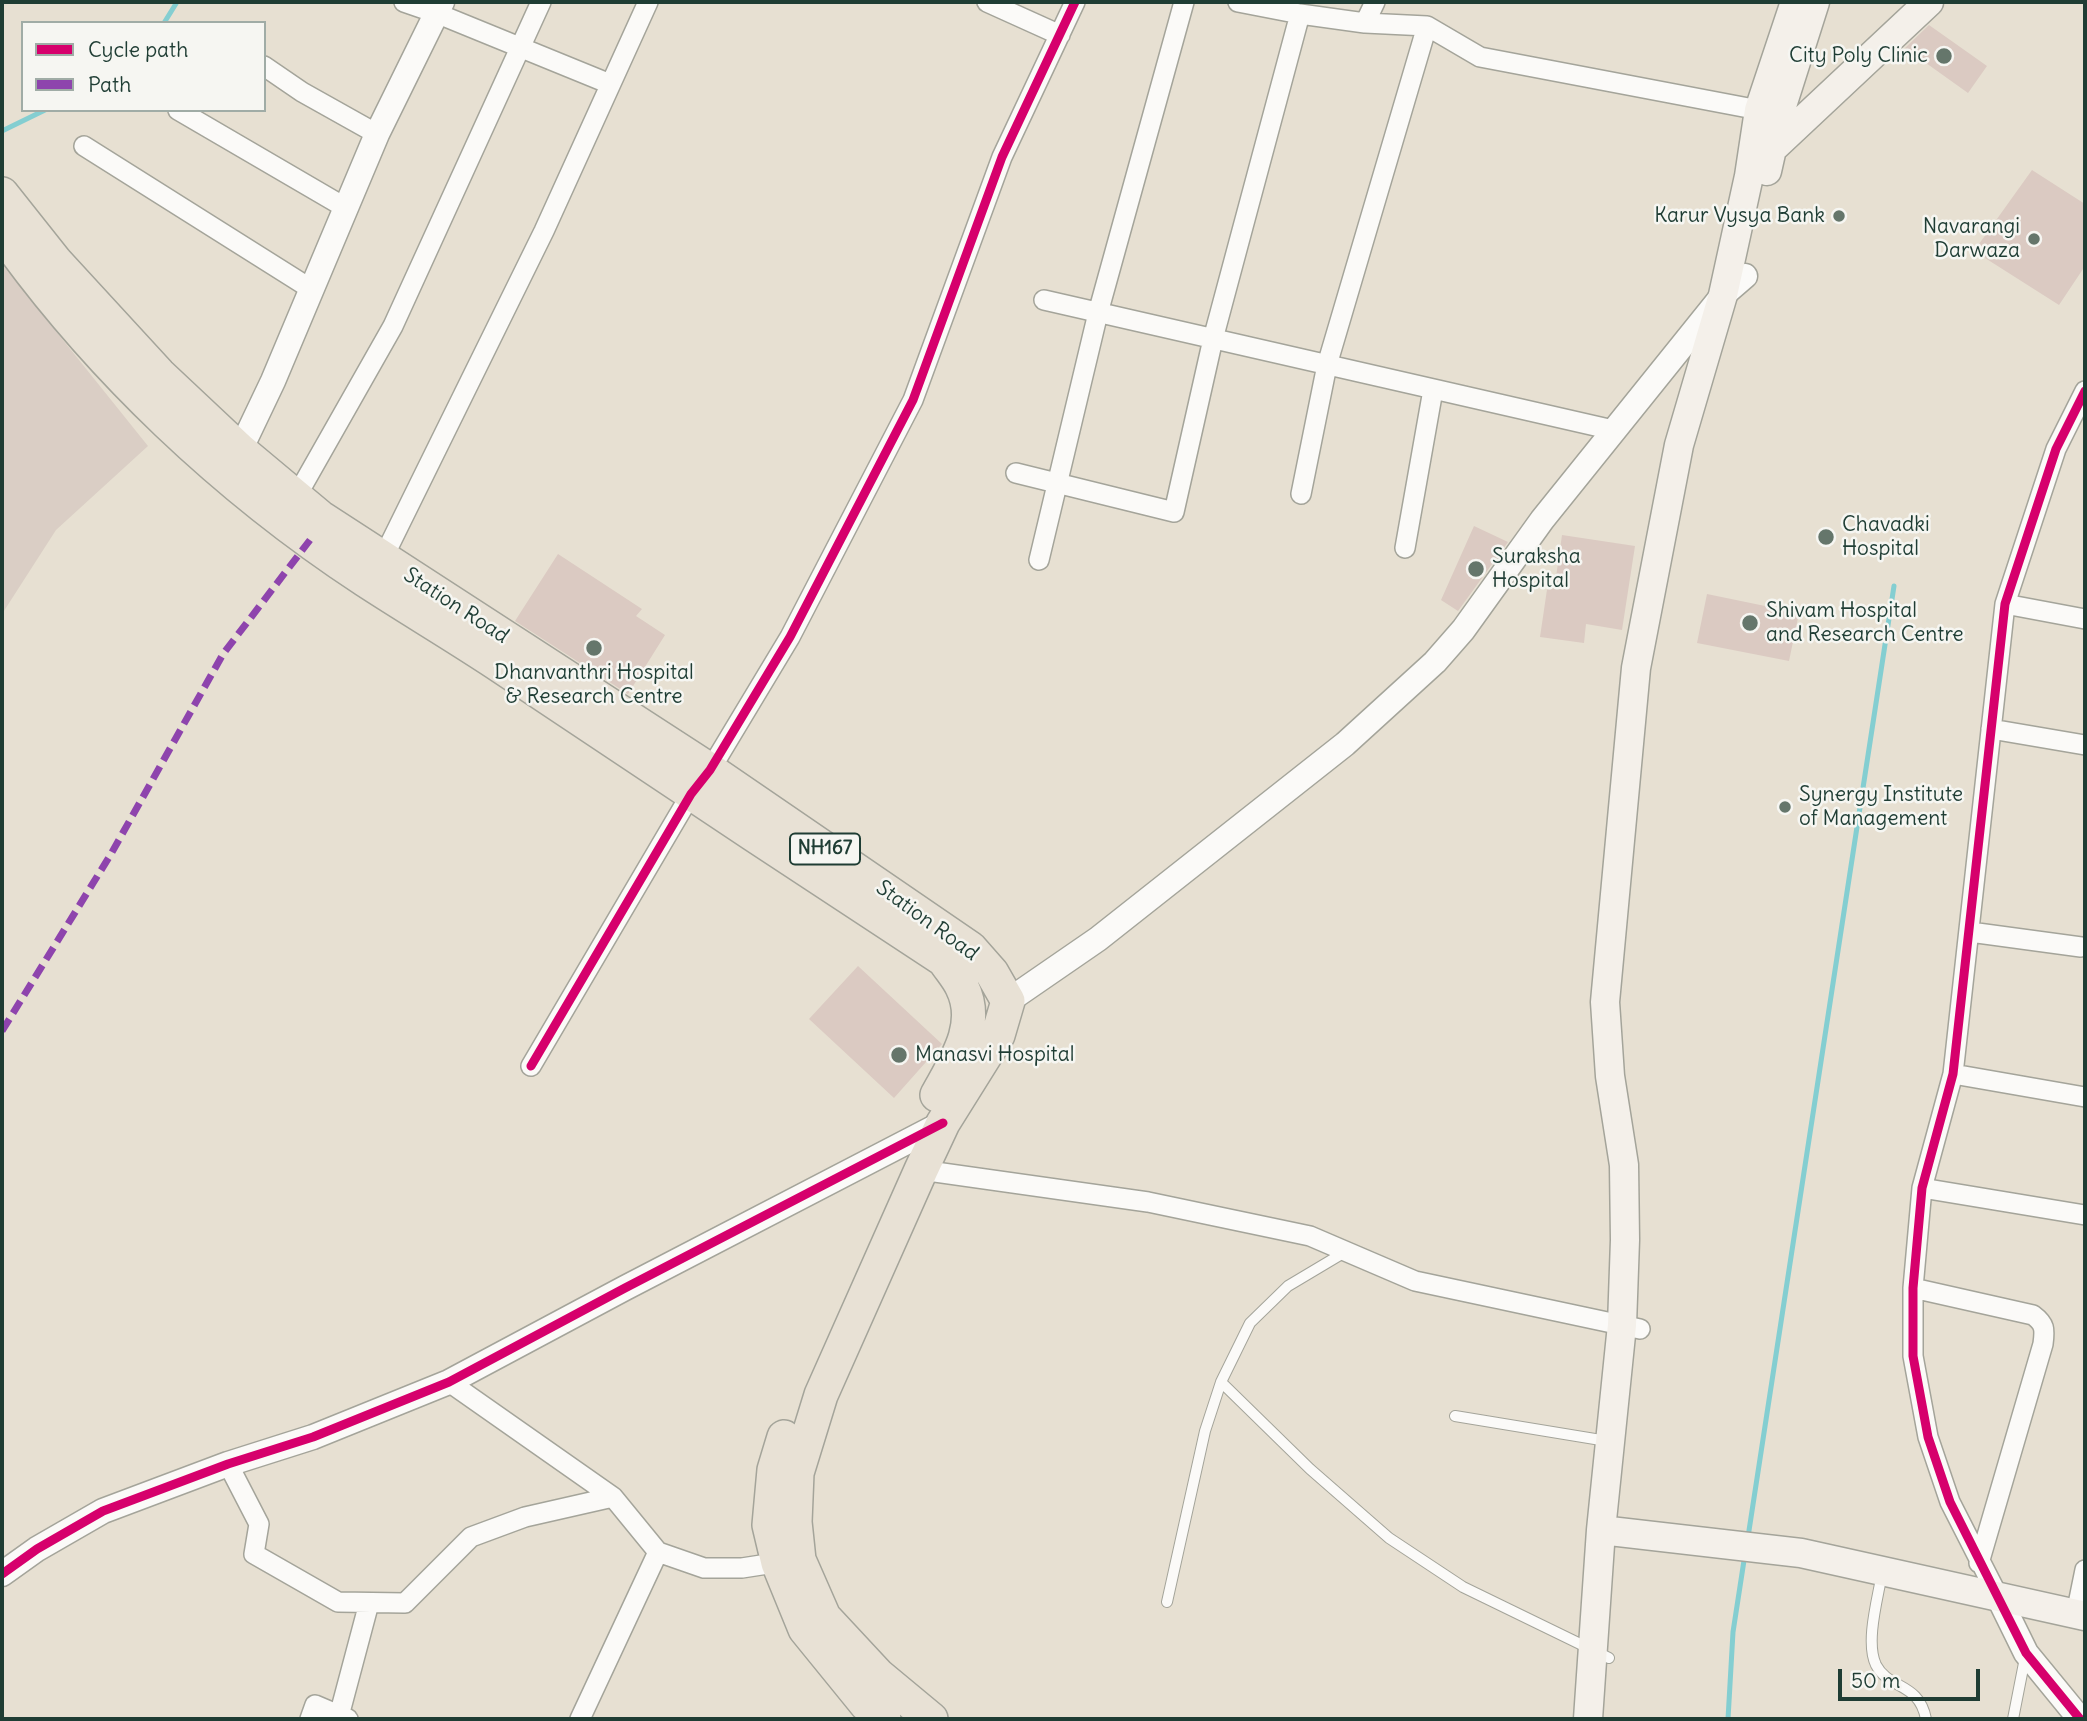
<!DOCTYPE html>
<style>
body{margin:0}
#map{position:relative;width:2087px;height:1721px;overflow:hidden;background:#e7e0d2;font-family:Delius,sans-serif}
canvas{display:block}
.frame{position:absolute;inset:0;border:4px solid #1f3d34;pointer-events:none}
.legend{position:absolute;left:21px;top:21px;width:245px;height:91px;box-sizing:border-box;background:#f6f6f2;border:2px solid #a0aca6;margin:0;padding:9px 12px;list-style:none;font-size:21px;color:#1f3d34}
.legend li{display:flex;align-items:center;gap:14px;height:35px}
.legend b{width:35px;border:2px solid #a0aca6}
.scale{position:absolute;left:1838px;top:1669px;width:142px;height:32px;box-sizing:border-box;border:4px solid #1f3d34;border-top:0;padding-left:9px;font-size:21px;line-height:24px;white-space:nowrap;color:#1f3d34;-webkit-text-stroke:5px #f6f6f2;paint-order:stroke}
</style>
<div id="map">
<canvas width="2087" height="1721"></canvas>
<div class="frame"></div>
<ul class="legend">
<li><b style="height:9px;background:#d6006c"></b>Cycle path</li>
<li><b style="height:9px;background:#8e44ad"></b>Path</li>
</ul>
<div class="scale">50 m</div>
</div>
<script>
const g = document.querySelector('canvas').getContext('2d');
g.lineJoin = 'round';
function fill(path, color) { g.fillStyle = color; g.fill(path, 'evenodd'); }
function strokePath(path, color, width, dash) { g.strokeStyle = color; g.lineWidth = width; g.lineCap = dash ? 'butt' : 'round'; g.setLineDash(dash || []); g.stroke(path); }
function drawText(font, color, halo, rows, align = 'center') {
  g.font = font + ' Delius,sans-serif'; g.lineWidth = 5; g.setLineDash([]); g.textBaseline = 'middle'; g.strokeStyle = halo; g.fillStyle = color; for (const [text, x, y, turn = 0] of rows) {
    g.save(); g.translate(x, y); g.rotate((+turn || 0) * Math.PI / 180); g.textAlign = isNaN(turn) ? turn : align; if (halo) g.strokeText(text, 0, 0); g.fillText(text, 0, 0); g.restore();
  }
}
const industrial = new Path2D(`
 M2 264 148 446 56 530 2 614Z`);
const stream = new Path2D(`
 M164 23 177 2
 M2 131 45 110
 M1748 1537 1894 586
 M1728 1719 1733 1632 1745 1554`);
const building = new Path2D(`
 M1929 25 1987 66 1968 93 1905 48Z
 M2032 170 2085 204V266L2059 305 1974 251Z
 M1474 526 1508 542 1458 611 1441 600Z
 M1562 535 1635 546 1622 630 1586 624 1584 643 1540 637 1549 576 1556 577Z
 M558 554 642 609 636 616 665 635 628 694 515 621Z
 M1707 594 1799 613 1789 661 1697 643Z
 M858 966 942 1044 894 1098 809 1019Z`);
const service = new Path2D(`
 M1221 1382 1310 1469 1389 1538 1463 1587 1609 1658
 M1455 1416 1607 1441
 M1882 1573C1878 1598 1865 1642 1876 1665 1889 1690 1919 1682 1926 1719
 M1167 1602 1205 1431 1221 1382 1250 1323 1288 1286 1345 1252
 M2013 1719 2025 1658`);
const minor = new Path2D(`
 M404 2 436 13 610 84
 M987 2 1060 35
 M1238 2 1300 14 1365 23 1427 26 1480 57 1759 110 1771 109
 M1365 23 1375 2
 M264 66 302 92 377 134
 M178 110 346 208
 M84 146 311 289
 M1044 300 1613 430
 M1016 473 1174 512 1213 339 1300 14
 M1301 494 1327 365 1427 26
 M296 497 393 326 541 2
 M1405 548 1433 390
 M383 558 544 231 648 2
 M1039 560 1098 313 1184 2
 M2005 604 2085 619
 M1991 729 2085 745
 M1970 932 2081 947
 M531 1066 691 794 710 770 790 637 913 400 1002 157 1075 2
 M1953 1074 2085 1097
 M921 1170 1148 1202 1310 1236 1415 1281 1640 1329
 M1922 1188 2085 1215
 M1913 1288 2033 1315C2045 1324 2045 1329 2043 1344L1979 1563
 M449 1382 613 1497 658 1552 704 1568H742L787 1561
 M228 1464 259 1524 254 1554 338 1602 405 1603 471 1537 525 1517 613 1497
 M1999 1598 1950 1502 1928 1437 1913 1356V1288L1922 1188 1953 1074 2005 604 2056 449 2085 391
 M2076 1614 2085 1570
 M339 1716 369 1603
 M310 1719 315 1705 348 1719
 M580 1719 658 1552`);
const tertiary = new Path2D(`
 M233 465 273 381 377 134 442 2
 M1008 1001 1098 939 1345 744 1435 662 1463 630 1542 520 1723 295 1745 276
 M2 1574 37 1549 103 1511 228 1464 313 1437 449 1382 625 1288 943 1123
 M1999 1598 2026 1653 2080 1719`);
const secondary = new Path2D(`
 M1770 151 1929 2
 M1767 171 1781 109 1815 2
 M1601 1530 1801 1553 2085 1616
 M1588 1719 1601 1530 1622 1325 1625 1240 1624 1165 1610 1076 1605 1002 1636 668 1679 445 1723 295 1749 176 1759 110 1795 2`);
const trunk = new Path2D(`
 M2 194 56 262 159 374 241 451 320 517 710 770 970 948 992 973 1008 1001 998 1035 943 1123 921 1170 821 1395 797 1473 795 1522 799 1560 824 1617 878 1675 931 1719
 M2 233C99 369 225 488 365 580 411 610 457 637 502 667 649 766 796 863 944 960 950 969 958 978 962 987 981 1025 955 1062 937 1095
 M784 1437 774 1470 769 1525 778 1563 805 1629 866 1704 884 1719`);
const quiet = new Path2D(`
 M2 1031 111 854 223 654 310 540`);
const cycleway = new Path2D(`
 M531 1066 691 794 710 770 790 637 913 400 1002 157 1075 2
 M2 1574 37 1549 103 1511 228 1464 313 1437 449 1382 625 1288 943 1123
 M2080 1719 2026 1653 1950 1502 1928 1437 1913 1356V1288L1922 1188 1953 1074 2005 604 2056 449 2085 391`);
const markers = [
 [1944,56,9,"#65766b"],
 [1839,216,7,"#65766b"],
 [2034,239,7,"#65766b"],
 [1826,537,9,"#65766b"],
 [1476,569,9,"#65766b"],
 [1750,623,9,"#65766b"],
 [594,648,9,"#65766b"],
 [1785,807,7,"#65766b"],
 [899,1055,9,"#65766b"]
];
const shields = [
 [825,849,70]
];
const shieldNames = [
 ["NH167",825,849]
];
const poiNames = [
 ["City Poly Clinic",1928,56,"right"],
 ["Karur Vysya Bank",1825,216,"right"],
 ["Navarangi",2020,227,"right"],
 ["Darwaza",2020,251,"right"],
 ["Chavadki",1842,525],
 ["Hospital",1842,549],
 ["Suraksha",1492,557],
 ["Hospital",1492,581],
 ["Shivam Hospital",1766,611],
 ["and Research Centre",1766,635],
 ["Dhanvanthri Hospital",594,673,"center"],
 ["& Research Centre",594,697,"center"],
 ["Synergy Institute",1799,795],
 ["of Management",1799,819],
 ["Manasvi Hospital",915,1055]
];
const streetNames = [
 ["Station Road",456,606,33],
 ["Station Road",927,921,36]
];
fill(industrial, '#dacec5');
strokePath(stream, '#84ced1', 5);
fill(building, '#dbcac2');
strokePath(service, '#a4a49a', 12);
strokePath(minor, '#a4a49a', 22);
strokePath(tertiary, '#a4a49a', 27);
strokePath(secondary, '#a4a49a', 31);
strokePath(trunk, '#a4a49a', 36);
strokePath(service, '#fbfaf8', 10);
strokePath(minor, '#fbfaf8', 19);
strokePath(tertiary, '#fbfaf8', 24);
strokePath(secondary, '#f4f0ea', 28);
strokePath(trunk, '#e8e1d5', 33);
strokePath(quiet, '#8e44ad', 7, [14, 7]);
strokePath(cycleway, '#d6006c', 9);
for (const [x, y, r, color] of markers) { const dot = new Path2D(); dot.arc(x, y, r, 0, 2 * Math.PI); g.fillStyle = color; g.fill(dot); strokePath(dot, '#f6f6f2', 2.5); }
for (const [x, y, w] of shields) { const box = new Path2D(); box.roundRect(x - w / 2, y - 15.5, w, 31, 5); g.fillStyle = '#f6f6f2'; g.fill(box); strokePath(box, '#1f3d34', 2); }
drawText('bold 19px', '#1f3d34', null, shieldNames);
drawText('21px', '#1f3d34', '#f6f6f2', poiNames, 'left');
drawText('21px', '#1f3d34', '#f6f6f2', streetNames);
</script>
